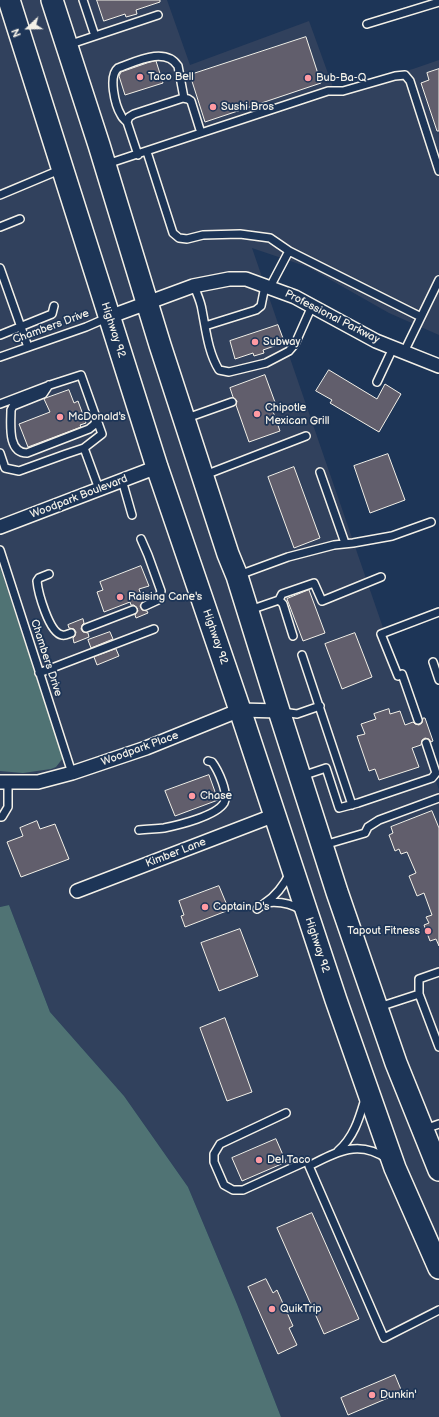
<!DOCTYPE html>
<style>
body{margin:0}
#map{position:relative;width:439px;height:1417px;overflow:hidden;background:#1d3557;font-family:"Balsamiq Sans",sans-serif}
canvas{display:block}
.north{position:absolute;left:8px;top:8px;width:40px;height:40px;-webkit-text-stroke:3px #1d3557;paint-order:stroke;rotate:248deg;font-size:11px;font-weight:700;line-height:16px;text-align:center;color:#f4f1e8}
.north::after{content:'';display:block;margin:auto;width:14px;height:18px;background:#f4f1e8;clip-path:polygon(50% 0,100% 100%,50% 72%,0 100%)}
</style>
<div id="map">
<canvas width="439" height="1417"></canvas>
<div class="north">N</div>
</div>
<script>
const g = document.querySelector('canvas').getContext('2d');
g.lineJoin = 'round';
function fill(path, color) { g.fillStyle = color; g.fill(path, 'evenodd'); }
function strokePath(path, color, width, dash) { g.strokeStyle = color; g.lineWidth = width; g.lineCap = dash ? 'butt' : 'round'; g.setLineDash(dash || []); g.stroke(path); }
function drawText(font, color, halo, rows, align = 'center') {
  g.font = font + ' "Balsamiq Sans",sans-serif'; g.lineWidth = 3.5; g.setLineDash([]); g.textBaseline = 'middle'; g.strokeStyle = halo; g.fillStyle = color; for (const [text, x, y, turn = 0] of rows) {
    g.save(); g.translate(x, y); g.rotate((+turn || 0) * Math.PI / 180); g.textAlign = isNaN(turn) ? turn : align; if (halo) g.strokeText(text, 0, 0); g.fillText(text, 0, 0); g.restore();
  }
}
const built = new Path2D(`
 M0 0H167L190 65 309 21 334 90 413 69 439 60V335L389 313 308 267 252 248 439 790V1417H281L237 1304 188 1187 124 1096 50 1012 9 905 0 907Z`);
const green = new Path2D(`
 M0 567 63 758 56 767 51 769 23 773 0 771Z
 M9 905 50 1012 124 1096 188 1187 237 1304 281 1417H0V907Z`);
const building = new Path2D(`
 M97 0H160V2L136 10 137 14 126 17 125 14 104 21Z
 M306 37 321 83 205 122 190 75Z
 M156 61 163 83 125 95 119 76 121 72 147 63Z
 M439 69V131H437L421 83 429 80 427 73Z
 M278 325 284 341 279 342 280 344 263 350 264 353 254 356 253 353 235 359 230 341Z
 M329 370 377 399 385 384 401 394 379 432 330 403 332 400 316 391Z
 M265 375 276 405 271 406 280 431 249 442 236 405 237 401 233 397 230 388Z
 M69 390 74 403 78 401 86 423 80 425 81 427 28 447 19 424 50 412 44 399Z
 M388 454 405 500 370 513 354 466Z
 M294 467 320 538 294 548 268 477Z
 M141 566 149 586 139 589 143 601 140 606 142 610 147 611 148 613 136 618 135 615 138 611 137 608 134 605H131L130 602 104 612 97 592 103 590 100 582Z
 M309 590 325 633 303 641 287 599Z
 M83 619 84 623 82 625 81 629 83 632 88 633 89 637 74 643 73 638 75 636 76 632 74 629 69 628 68 625Z
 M110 632 113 639 91 648 88 640Z
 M355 633 372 677 342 689 325 644Z
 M116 649 119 656 97 665 94 657Z
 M389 709 390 714 400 711 405 725 413 722 415 724 419 725 422 723 423 718H425L433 741 431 742 429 739 425 738 422 740 421 745 412 748 419 767 379 780 375 769 369 771 357 736 365 734 361 724 376 719 374 714Z
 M209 775 218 800 175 816 165 791Z
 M432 811 439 828V946L436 939 430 941 424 925 429 923 426 917 432 915 424 893 417 896 409 876 416 873 407 852 401 854 399 849 395 851 389 835 393 833 391 827Z
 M37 821 40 829 55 824 69 859 21 877 7 842 23 836 20 828Z
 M219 886 229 910 185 927 181 916 184 915 179 901Z
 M240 929 258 976 219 991 201 943Z
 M225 1018 252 1092 227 1101 200 1028Z
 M276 1139 286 1162 242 1181 232 1158Z
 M312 1213 359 1319 324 1334 277 1228Z
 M266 1279 273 1293 277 1290 293 1326 289 1328 297 1345 278 1354 248 1287Z
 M395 1375 402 1392 348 1415 341 1398Z`);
const service = new Path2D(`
 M83 0 95 36
 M367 24 439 2
 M68 45 158 15
 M127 122C125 120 122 118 121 115 115 105 108 76 118 68 135 62 165 46 178 66L184 98
 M147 152 173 233 179 238 187 239 203 235 240 234 270 238 289 251
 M138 155 127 122 129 117 134 114 183 98 188 99 191 101 201 133
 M107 164 328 91H343L395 76 405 75 410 81 439 171
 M0 195 62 169
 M0 227 20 219
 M0 268 28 347
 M194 286C197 294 201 302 202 310 206 330 208 352 219 370L229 372 266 363 289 351 295 344 312 306
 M270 287 289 251 421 317
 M205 326 256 310 261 306 265 286
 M0 335 52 314 54 306
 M404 352 439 280
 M0 357 86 327 109 317
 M377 382 393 348
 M49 385 43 394 13 406 11 410C11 423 7 453 27 453L89 429 94 425 97 419
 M0 404 50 385 81 375 102 434 84 448 66 454 19 471 5 468 0 453
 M187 418 232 402
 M84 448 99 489
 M320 472 345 543
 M205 475 306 436
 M122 480 132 515
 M141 539 148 555 161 591 158 600 145 606
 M0 550 72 773
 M49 574 39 578 37 581C38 592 49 633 62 635 65 636 68 634 71 633
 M239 575 288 557 334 545 353 543 392 536 431 522
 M279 600 282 594 314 583 322 601 381 577
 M250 610 279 600 283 604 293 636
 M86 628 133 610
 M302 655 352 805
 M433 662 439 680
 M39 673 154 629
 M402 674 418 720
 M398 676 381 634 439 612
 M282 712 297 714 320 706
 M302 776 326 768 339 808 358 803 432 778 436 773 426 743
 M0 817H2L8 807V783
 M139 830C148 829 156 829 164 828 179 825 216 816 224 803 229 793 218 770 212 762L208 761
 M324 845 365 833 368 827 379 820 439 798
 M290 873C284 885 277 895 265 903 279 901 290 903 301 910
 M257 909 265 903
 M439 972 419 979V994L439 1047
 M379 1007 419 994
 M286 1113 220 1144 214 1154V1162L224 1185 233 1190H243L307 1161
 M425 1129 439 1124
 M338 1151C354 1137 359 1119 365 1099
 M387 1159C359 1139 336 1152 309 1166L384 1338 439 1310`);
const minor = new Path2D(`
 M109 317 193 286 229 279H246L295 297 376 341 439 366
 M0 527 157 467
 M0 782H38L72 773 146 748 240 710 279 711
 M77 891 275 815`);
const primary = new Path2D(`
 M9 0 157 467 240 710 336 1000 395 1168 439 1268
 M52 0 99 145 160 345 228 554 237 576 279 711 337 892 396 1063 439 1170`);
const markers = [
 [140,77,4,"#ff9aa2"],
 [308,78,4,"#ff9aa2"],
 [213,107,4,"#ff9aa2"],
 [255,342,4,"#ff9aa2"],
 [257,414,4,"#ff9aa2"],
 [60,417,4,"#ff9aa2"],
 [120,597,4,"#ff9aa2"],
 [192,796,4,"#ff9aa2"],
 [205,907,4,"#ff9aa2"],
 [428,931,4,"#ff9aa2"],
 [259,1160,4,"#ff9aa2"],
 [272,1309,4,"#ff9aa2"],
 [372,1395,4,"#ff9aa2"]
];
const poiNames = [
 ["Taco Bell",148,77],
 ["Bub-Ba-Q",316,78],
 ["Sushi Bros",221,107],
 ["Subway",263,342],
 ["Chipotle",265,408],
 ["Mexican Grill",265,421],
 ["McDonald's",68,417],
 ["Raising Cane's",128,597],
 ["Chase",200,796],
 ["Captain D's",213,907],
 ["Tapout Fitness",420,931,"right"],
 ["Del Taco",267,1160],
 ["QuikTrip",280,1309],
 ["Dunkin'",380,1395]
];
const streetNames = [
 ["Professional Parkway",332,317,27],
 ["Chambers Drive",51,327,-20],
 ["Highway 92",113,330,72],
 ["Woodpark Boulevard",79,497,-21],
 ["Highway 92",215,637,71],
 ["Chambers Drive",46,658,72],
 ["Woodpark Place",140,749,-20],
 ["Kimber Lane",176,853,-21],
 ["Highway 92",317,945,72]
];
fill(built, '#31415d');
fill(green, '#507374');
fill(building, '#615e6c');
strokePath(building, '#f4f1e8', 1);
strokePath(service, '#f4f1e8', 10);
strokePath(minor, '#f4f1e8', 16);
strokePath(primary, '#f4f1e8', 24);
strokePath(service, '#1d3557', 7);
strokePath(minor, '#1d3557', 13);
strokePath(primary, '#1d3557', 21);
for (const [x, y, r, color] of markers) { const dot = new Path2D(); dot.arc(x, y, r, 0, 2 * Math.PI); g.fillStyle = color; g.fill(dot); strokePath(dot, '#1d3557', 1.5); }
drawText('11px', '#f4f1e8', '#1d3557', poiNames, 'left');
drawText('11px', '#f4f1e8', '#1d3557', streetNames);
</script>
